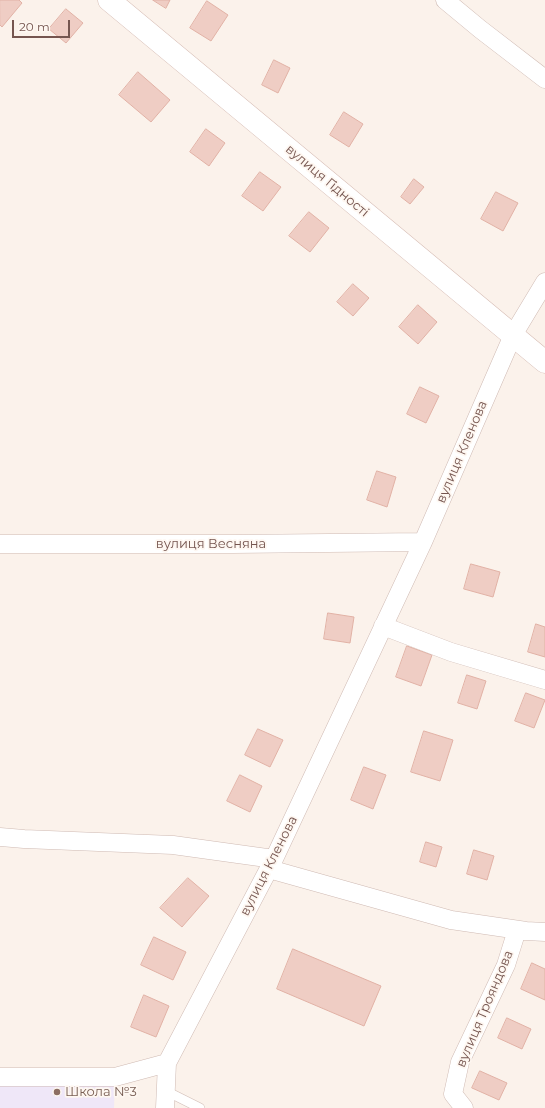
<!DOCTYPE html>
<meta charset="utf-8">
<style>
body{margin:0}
#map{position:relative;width:545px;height:1108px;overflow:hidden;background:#fbf2eb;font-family:Montserrat,sans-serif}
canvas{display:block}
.scale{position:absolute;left:12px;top:20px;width:58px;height:18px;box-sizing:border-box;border:2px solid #75554f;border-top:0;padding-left:5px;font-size:12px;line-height:14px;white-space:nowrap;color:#75554f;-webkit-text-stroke:3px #fef7f1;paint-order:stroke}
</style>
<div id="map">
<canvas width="545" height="1108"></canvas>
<div class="scale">20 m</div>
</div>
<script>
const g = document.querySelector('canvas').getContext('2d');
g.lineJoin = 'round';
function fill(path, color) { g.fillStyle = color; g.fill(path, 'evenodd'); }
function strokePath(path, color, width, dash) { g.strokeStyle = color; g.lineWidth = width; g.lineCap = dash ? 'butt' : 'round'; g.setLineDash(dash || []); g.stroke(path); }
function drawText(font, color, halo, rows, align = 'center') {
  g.font = font + ' Montserrat,sans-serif'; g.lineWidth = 3.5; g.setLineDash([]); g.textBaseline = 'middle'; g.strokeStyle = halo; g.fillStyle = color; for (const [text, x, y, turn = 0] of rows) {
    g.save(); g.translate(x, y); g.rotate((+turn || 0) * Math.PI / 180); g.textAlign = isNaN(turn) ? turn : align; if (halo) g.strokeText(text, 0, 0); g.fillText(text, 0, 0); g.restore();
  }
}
const education = new Path2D(`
 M0 1077H115L114 1108H0Z`);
const building = new Path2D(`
 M0 0H19L22 3 2 27 0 25Z
 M153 0H170L166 8Z
 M207 1 228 15 211 41 190 28Z
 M66 9 83 23 66 43 49 29Z
 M274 60 290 68 278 93 262 85Z
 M138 72 170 100 151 122 119 95Z
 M344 112 363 124 349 147 330 135Z
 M206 129 225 143 209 166 190 152Z
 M260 172 281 187 263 211 242 196Z
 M414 179 424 187 410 204 401 197Z
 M496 192 518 203 503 231 481 219Z
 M309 212 329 228 310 252 289 236Z
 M353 284 369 298 353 316 337 302Z
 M418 305 437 322 418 344 399 327Z
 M420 387 439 396 426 423 407 414Z
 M377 471 396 477 387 507 367 500Z
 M471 564 500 572 493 597 464 589Z
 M328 613 354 617 350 643 324 639Z
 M536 624 545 627V657L528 652Z
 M407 646 432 655 421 686 396 677Z
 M467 675 486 681 477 709 458 703Z
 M526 693 545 700 534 728 515 721Z
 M258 729 283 740 270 767 245 755Z
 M424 731 453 740 440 781 411 772Z
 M364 767 386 775 373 809 351 800Z
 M240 775 262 786 250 812 227 801Z
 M426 842 442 847 436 867 420 862Z
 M474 850 494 856 487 880 467 874Z
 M188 878 209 896 182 927 160 908Z
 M154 937 186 952 173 980 141 965Z
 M293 949 381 986 364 1026 277 989Z
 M532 963 545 969V1000L521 989Z
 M144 995 169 1006 156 1037 131 1027Z
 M507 1018 531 1029 522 1049 498 1038Z
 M480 1071 507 1083 499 1100 472 1088Z`);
const lane = new Path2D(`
 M166 1091 200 1108`);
const street = new Path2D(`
 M445 0 480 29 545 79
 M0 544H233L423 542
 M383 626 451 652 545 680
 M0 837 24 839 173 845 274 859
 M269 869 451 920 526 931 545 932
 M0 1077H115L167 1063
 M165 1108 167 1063 274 859 423 542 513 335 545 282
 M464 1108 453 1094 460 1062 506 965 517 930`);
const secondary = new Path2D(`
 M109 0 545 362`);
const markers = [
 [57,1092,4,"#8d6e63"]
];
const streetNames = [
 ["вулиця Гідності",327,181,40],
 ["вулиця Кленова",462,452,-67],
 ["вулиця Весняна",211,544],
 ["вулиця Кленова",269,866,-63],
 ["вулиця Трояндова",485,1009,-67]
];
const educationNames = [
 ["Школа №3",65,1092]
];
fill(education, '#efe7f8');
fill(building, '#efcdc4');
strokePath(building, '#e1b1a5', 1);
strokePath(lane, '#cfbab3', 10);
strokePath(street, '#cfbab3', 19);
strokePath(secondary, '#d5bbb3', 23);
strokePath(lane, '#fff', 9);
strokePath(street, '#fff', 18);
strokePath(secondary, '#fff', 22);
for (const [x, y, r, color] of markers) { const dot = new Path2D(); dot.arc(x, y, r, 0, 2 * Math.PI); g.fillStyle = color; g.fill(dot); strokePath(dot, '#fef7f1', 1.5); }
drawText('13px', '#75554f', '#fef7f1', streetNames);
drawText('13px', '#785e54', '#fef7f1', educationNames, 'left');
</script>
